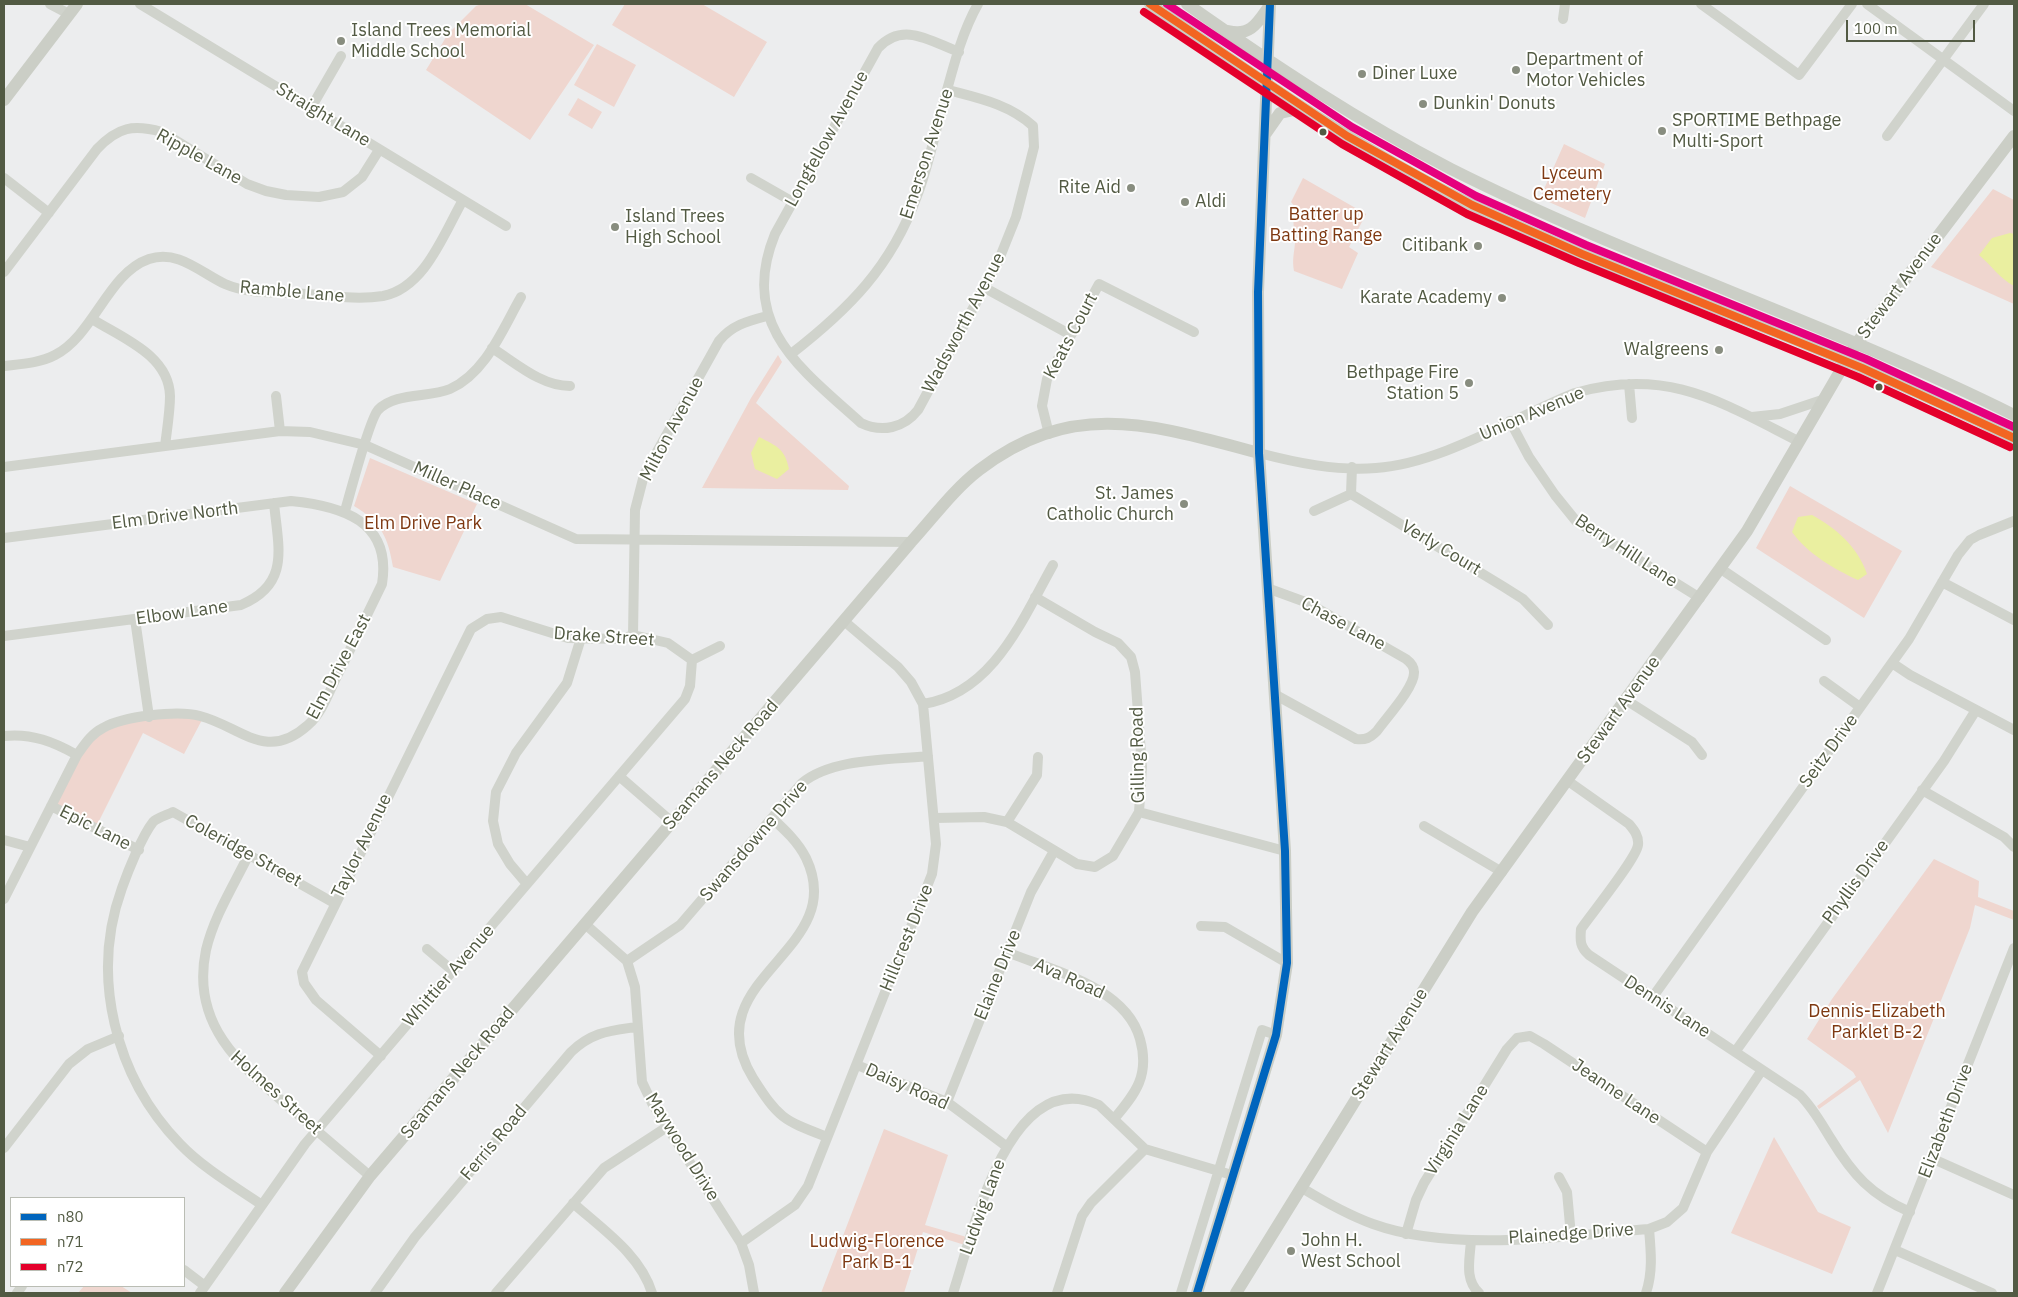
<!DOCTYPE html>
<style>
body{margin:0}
#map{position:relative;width:2018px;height:1297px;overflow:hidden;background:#ecedee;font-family:"IBM Plex Sans",sans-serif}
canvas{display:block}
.frame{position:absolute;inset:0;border:5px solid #525a43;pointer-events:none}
.legend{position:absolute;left:10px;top:1197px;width:175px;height:90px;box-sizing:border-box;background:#fff;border:1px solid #babdb4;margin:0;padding:6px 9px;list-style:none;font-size:15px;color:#525a43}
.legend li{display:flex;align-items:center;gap:10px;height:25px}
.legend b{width:25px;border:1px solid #babdb4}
.scale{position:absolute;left:1846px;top:20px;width:129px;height:22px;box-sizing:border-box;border:2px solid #525a43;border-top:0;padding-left:6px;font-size:15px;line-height:18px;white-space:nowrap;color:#525a43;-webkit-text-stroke:4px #fff;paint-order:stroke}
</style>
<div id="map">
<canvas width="2018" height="1297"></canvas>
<div class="frame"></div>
<ul class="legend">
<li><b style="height:6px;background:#0065bd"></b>n80</li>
<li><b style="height:6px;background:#f26522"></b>n71</li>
<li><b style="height:6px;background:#e4002b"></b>n72</li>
</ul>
<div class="scale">100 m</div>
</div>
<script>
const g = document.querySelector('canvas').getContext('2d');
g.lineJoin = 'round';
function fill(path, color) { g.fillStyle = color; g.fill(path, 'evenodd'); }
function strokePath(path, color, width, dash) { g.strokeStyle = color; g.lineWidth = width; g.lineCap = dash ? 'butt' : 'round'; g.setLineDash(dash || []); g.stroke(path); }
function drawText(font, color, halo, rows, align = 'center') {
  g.font = font + ' "IBM Plex Sans",sans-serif'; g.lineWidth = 4; g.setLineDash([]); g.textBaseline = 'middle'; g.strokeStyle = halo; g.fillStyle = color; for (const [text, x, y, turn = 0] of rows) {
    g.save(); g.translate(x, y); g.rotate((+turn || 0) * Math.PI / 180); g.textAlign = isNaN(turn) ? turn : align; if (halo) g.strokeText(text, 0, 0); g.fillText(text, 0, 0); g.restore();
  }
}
const green = new Path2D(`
 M482 4H525L594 45 530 140 426 70 448 34 476 6Z
 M625 4H702L767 42 734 97 612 25Z
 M597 44 636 65 614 107 574 85Z
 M578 98 602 112 592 129 568 115Z
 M1564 144 1605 164 1585 218 1540 198Z
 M1303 178 1366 214 1349 247 1358 253 1342 289 1294 271C1292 260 1294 254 1295 243 1295 230 1291 221 1296 208L1291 202Z
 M1993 189 2014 200V304L1931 267Z
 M778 355 782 362 756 403 849 486 848 490 702 488 751 398Z
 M370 458 477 504 440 581 393 567C388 537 381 522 354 506Z
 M1790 486 1902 551 1864 618 1756 548Z
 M183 715 203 718 184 754 143 733 96 827 53 806 87 743 115 723Z
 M1934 859 1979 881 1978 897 2014 911V920L1975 905 1970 928 1888 1133 1860 1080 1819 1109 1817 1106 1856 1077 1853 1072 1807 1039 1832 999Z
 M884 1129 948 1155 925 1225 970 1238 968 1246 923 1232 904 1293H821Z
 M1774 1137 1818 1212 1851 1227 1832 1274 1731 1233Z
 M84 1286H121L132 1293H78Z`);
const water = new Path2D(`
 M2010 233 2014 234V286C2000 279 1991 265 1979 255L1992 238Z
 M759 437C777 446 785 449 789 469L777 479 755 469 751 453Z
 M1812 515C1836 528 1858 547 1867 574L1858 580C1834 569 1808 554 1792 532L1798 517Z`);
const minor = new Path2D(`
 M50 4 69 14
 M140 4 506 226
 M1701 4 1799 75 1852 4
 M1867 4 2014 111
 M1563 19 1565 4
 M948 90C978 98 1009 104 1033 126L1034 147 1016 217 998 262 918 410C904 428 882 433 861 423 801 369 738 325 775 234L878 48C903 21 930 41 959 52
 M311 108 341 56
 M1887 136 1984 4
 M4 178 49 213
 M751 178 793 202
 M4 272 97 149C118 127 133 124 162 132L247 184 266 191 286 195 319 197 343 192 362 177 379 150
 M985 288 1071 335
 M92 319C122 338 169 355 170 396 170 412 167 429 165 446
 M492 348C516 363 541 386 570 386
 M791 354C849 309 891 267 917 196 928 168 934 137 942 108 952 73 960 36 978 4
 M4 366C21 364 40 363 55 355 94 335 108 273 149 259 178 249 201 273 225 284 250 295 281 292 307 294 332 296 358 300 383 296 425 288 444 233 463 200
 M1629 384 1632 418
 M276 396 280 431
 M1752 417 1780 414 1822 400
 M1510 421 1529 457 1555 495 1576 521 1700 598
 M1049 434 1042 406 1047 379 1099 284 1194 332
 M1259 453C1297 463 1336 471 1376 468 1440 464 1515 417 1575 393 1667 367 1719 401 1798 441
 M4 467 280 431 310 432 365 445 576 539 911 542
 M1352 467 1351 494 1504 587 1523 599 1548 625
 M345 511C350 494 369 420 378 410 395 392 429 398 450 389 486 373 503 328 521 297
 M1314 511 1351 494
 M4 538 291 501C342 506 392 521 382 584 367 615 352 646 337 676 329 692 322 713 308 725 266 763 240 726 200 716 178 710 123 716 103 728 91 734 85 744 77 755L4 899
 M1721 569 1826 640
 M1942 582 2014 620
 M1267 588 1308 603 1406 659C1410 662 1414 666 1414 672 1415 687 1386 718 1377 731 1370 738 1366 740 1356 739L1274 694
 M135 619 149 717
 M633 635 635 510 644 475 719 341C732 325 748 321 767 316
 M4 636 241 605C291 584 278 547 274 503
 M692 660 720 646
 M1892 663 1910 675 2014 730
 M1824 681 1860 707
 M1626 700 1692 742 1702 755
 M923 704C993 693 1022 620 1053 565
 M4 736C32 733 54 742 77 755
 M619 776 672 822
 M1568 781 1629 824C1634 830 1639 836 1638 845 1636 859 1592 913 1581 929 1580 941 1580 947 1589 955L1800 1095C1813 1108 1821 1123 1831 1139 1853 1175 1871 1195 1910 1212
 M1922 790 2004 837 2014 847
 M51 806 139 850
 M1139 812 1285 851
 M772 818C785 830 798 842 806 858 851 952 692 978 753 1078 779 1119 783 1120 827 1137
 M935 818 984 817 1007 822 1077 864 1095 867 1113 856 1139 812 1142 767 1135 672 1131 657 1118 643 1095 632 1035 597
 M1007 822 1037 775 1038 757
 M1424 826 1502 872
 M4 840 30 847
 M249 854C234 885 214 916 206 950 190 1026 242 1067 293 1110 318 1132 344 1154 370 1176
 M527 884 510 864 498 844 493 821 496 792 516 753 567 683 581 638
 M585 924 627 961 635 987 642 1082 652 1103 741 1243 749 1265 754 1293
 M1201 926 1225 927 1287 963
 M427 949 453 971
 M1007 952C1053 971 1126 987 1140 1039 1150 1075 1136 1093 1114 1119
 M627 961 680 925 802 783C832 758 889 760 928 756
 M1652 998 1909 639 1958 555 1970 540 1979 535 2014 521
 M1735 1052 1944 761 1976 710
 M381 1056 316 1000 304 983 302 972 471 629 487 619 501 617 568 638 623 639 633 635 668 643 692 660
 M857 1065 947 1102 1006 1146
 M947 1102 1031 892 1054 851
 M4 1148 69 1064 88 1049 119 1036
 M1931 1158 2014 1195
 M1559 1177 1567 1192 1571 1236
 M1302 1188C1325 1202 1348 1215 1373 1224 1453 1253 1566 1236 1649 1229L1667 1222 1683 1208 1707 1152 1762 1070
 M573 1203C602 1229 640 1254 652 1293
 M262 1205C234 1186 203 1168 180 1144 115 1077 90 976 122 888 128 871 142 836 153 822 157 818 167 815 173 812L334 903
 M1406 1234 1416 1200 1424 1183 1507 1049 1517 1038 1530 1036 1544 1044 1707 1152
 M1471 1240C1470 1259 1464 1279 1479 1293
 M741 1243 795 1205 808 1186 932 874 936 844 923 704 911 682 898 667 844 621
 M1895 1250 1992 1293
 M184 1270 205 1286
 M17 1293 22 1286
 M200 1293 305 1144 685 699 690 686 692 660
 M375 1293 415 1237 571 1052C592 1032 609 1031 636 1027
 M496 1293 604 1168 667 1127
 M953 1293C972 1237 1008 1063 1099 1105L1145 1149 1232 1175
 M1057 1293 1082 1216 1091 1203 1145 1149
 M1181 1293 1262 1030 1276 1035
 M1646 1293C1653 1272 1651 1252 1649 1229
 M1877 1293 2014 948`);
const major = new Path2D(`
 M1150 4C1254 76 1357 149 1472 205 1569 251 1670 290 1769 329 1852 362 1934 399 2014 438
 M1187 4C1272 64 1358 121 1451 169 1634 261 1831 324 2014 415
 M1228 31C1251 37 1258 22 1270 5
 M4 100 77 4
 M1266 133 1280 113 1294 110 1304 114
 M285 1293 370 1176 911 542C933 518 953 490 979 470 1074 397 1156 426 1259 453
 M1197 1293 1276 1035 1287 963 1285 851 1259 453 1258 292 1270 4
 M1236 1293 1472 912 1747 531 1856 344 2014 136`);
const bus1 = new Path2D(`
 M1197 1293 1276 1035 1287 963 1285 851 1259 453 1258 292 1270 4`);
const bus2 = new Path2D(`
 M1150 4 1347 136 1472 205 1582 254 1862 368 2014 438`);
const bus3 = new Path2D(`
 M1144 12 1342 144 1467 214 1579 263 1858 377 2010 447`);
const bus4 = new Path2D(`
 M1167 4 1352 127 1476 196 1586 245 1866 359 2014 427`);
const markers = [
 [341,41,5,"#888d7f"],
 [1516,70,5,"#888d7f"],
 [1362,74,5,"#888d7f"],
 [1423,104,5,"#888d7f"],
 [1662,131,5,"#888d7f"],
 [1323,132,4.5,"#525a43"],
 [1131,188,5,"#888d7f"],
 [1185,202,5,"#888d7f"],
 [615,227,5,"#888d7f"],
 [1478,246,5,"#888d7f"],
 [1502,298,5,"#888d7f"],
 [1719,350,5,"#888d7f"],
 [1469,383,5,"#888d7f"],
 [1879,387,4.5,"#525a43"],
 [1184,504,5,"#888d7f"],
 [1291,1251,5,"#888d7f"]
];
const poiNames = [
 ["Island Trees Memorial",351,31],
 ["Middle School",351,52],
 ["Department of",1526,60],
 ["Motor Vehicles",1526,81],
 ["Diner Luxe",1372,74],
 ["Dunkin' Donuts",1433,104],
 ["SPORTIME Bethpage",1672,121],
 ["Multi-Sport",1672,142],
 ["Rite Aid",1121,188,"right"],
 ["Aldi",1195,202],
 ["Island Trees",625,217],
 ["High School",625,238],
 ["Citibank",1468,246,"right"],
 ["Karate Academy",1492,298,"right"],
 ["Walgreens",1709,350,"right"],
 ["Bethpage Fire",1459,373,"right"],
 ["Station 5",1459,394,"right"],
 ["St. James",1174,494,"right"],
 ["Catholic Church",1174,515,"right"],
 ["John H.",1301,1241],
 ["West School",1301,1262]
];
const streetNames = [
 ["Straight Lane",323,115,31],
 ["Longfellow Avenue",827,139,-61],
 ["Emerson Avenue",927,154,-72],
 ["Ripple Lane",199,157,29],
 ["Stewart Avenue",1900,286,-53],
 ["Ramble Lane",292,292,5],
 ["Wadsworth Avenue",964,323,-62],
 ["Keats Court",1071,336,-62],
 ["Union Avenue",1532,414,-23],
 ["Milton Avenue",672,429,-62],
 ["Miller Place",457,486,24],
 ["Elm Drive North",175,516,-7],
 ["Verly Court",1441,548,31],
 ["Berry Hill Lane",1626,551,33],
 ["Elbow Lane",182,613,-8],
 ["Chase Lane",1343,624,28],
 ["Drake Street",604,637,4],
 ["Elm Drive East",339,667,-62],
 ["Stewart Avenue",1619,710,-54],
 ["Seitz Drive",1829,751,-54],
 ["Gilling Road",1138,755,-91],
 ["Seamans Neck Road",721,765,-49],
 ["Epic Lane",95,828,27],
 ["Swansdowne Drive",754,841,-49],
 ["Taylor Avenue",362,846,-64],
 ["Coleridge Street",243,851,29],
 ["Phyllis Drive",1856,882,-54],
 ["Hillcrest Drive",907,938,-68],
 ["Elaine Drive",998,975,-68],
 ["Whittier Avenue",449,976,-49],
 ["Ava Road",1069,979,24],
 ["Dennis Lane",1667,1007,33],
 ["Stewart Avenue",1390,1044,-58],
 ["Seamans Neck Road",458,1073,-50],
 ["Daisy Road",907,1087,24],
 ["Jeanne Lane",1616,1092,34],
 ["Holmes Street",276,1093,42],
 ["Elizabeth Drive",1946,1121,-69],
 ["Virginia Lane",1457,1130,-58],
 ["Ferris Road",494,1143,-50],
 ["Maywood Drive",682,1147,58],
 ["Ludwig Lane",983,1207,-70],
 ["Plainedge Drive",1571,1234,-4]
];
const parkNames = [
 ["Lyceum",1572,174],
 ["Cemetery",1572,195],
 ["Batter up",1326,215],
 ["Batting Range",1326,236],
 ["Elm Drive Park",423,524],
 ["Dennis-Elizabeth",1877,1012],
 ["Parklet B-2",1877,1033],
 ["Ludwig-Florence",877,1242],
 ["Park B-1",877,1263]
];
fill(green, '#efd6cf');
fill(water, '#eaefa0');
strokePath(minor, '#d0d3cc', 10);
strokePath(major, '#cbcec6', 12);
strokePath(bus1, '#0065bd', 8);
strokePath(bus2, '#f26522', 8);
strokePath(bus3, '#e4002b', 8);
strokePath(bus4, '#e5007d', 8);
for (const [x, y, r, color] of markers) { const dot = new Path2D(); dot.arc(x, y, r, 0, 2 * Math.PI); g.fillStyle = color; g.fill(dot); strokePath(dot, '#fff', 2); }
drawText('18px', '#525a43', '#fff', poiNames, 'left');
drawText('18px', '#525a43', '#fff', streetNames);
drawText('18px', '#7e3811', '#fff', parkNames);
</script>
